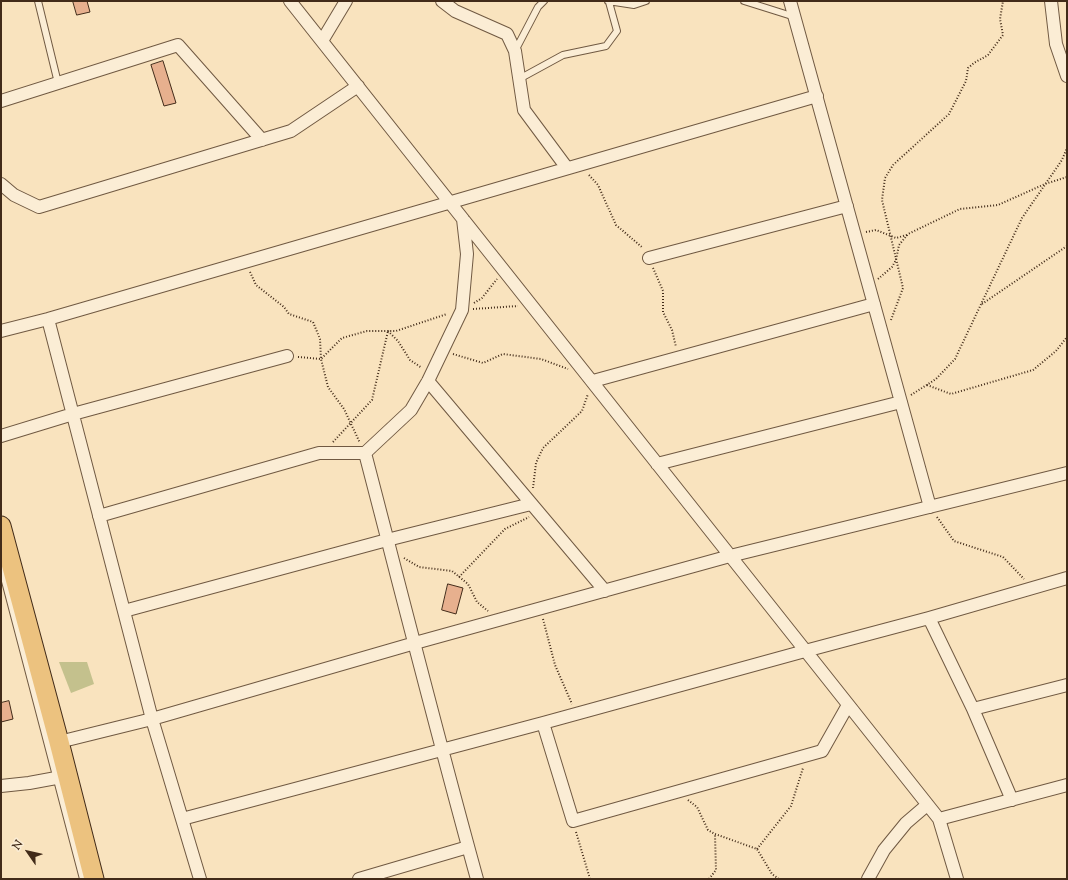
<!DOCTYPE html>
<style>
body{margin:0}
#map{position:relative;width:1068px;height:880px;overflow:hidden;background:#f9e3be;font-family:"Sorts Mill Goudy",serif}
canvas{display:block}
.frame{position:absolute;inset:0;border:2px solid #422b19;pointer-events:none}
.north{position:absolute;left:8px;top:832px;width:40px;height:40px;-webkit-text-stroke:3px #fbedd5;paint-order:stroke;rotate:304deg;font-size:11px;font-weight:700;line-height:16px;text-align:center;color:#422b19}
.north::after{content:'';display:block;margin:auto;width:14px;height:18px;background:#422b19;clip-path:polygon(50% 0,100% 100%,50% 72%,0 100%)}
</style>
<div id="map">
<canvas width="1068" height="880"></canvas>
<div class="frame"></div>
<div class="north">N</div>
</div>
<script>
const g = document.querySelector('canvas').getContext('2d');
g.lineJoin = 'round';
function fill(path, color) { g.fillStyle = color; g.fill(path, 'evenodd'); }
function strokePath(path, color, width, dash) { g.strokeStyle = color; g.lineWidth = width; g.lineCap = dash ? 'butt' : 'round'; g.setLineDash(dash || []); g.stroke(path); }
const green = new Path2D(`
 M59 662H87L94 684 71 693Z`);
const building = new Path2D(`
 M73 1H87L90 12 77 15Z
 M163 61 176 103 164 106 151 65Z
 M448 584 463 588 456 614 442 610Z
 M9 701 13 719 1 722V703Z`);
const path = new Path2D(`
 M589 175 598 185 616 225 643 248
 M866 232 876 230 896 238 907 235
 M653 268 663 291V312L672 330 676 347
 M250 272 256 285 284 307 289 314 313 322 320 339 321 359 328 387 344 409 360 443
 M878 279 892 267 896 260 899 245 908 234 960 209 998 205 1045 184 1067 177
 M474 303 482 298 497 279
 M982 304 1067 246
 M473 309 518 306
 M891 320 903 288 882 200 885 178 893 165 949 114 966 81 968 68 974 63 988 55 1003 35 1000 19 1003 1
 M388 331 398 341 410 360 422 368
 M453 354 483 363 503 354 541 359 568 369
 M298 357 321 359 342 338 367 331H396L447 314
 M927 385 951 394 1033 370 1056 351 1067 337
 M911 395 936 379 955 359 1022 218 1062 160 1067 148
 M333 442 372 400 388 331
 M533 488 536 463 543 448 582 411 588 394
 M937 517 954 541 1003 557 1024 579
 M404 558 419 567 452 571 468 584 477 602 488 611
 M459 577 505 529 529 517
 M543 619 555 665 572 704
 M688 800 697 807 708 830 715 834 757 849 772 874 779 879
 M576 832 590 879
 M757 849 791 806 803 768
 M709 879 716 870 715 835`);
const service = new Path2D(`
 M38 1 58 83
 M608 1 634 5 646 1
 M744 1 795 17
 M515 51 538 7 544 1
 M519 79 563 55 606 46 617 31 609 2
 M1 566 83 879`);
const minor = new Path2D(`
 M290 1 939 819 957 879
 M442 1 455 11 507 34 515 51 524 110 567 168
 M790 1 930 507
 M1051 1 1056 44 1067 76
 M322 41 346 1
 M1 101 178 45 262 140
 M1 184 14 195 39 207 291 131 358 86
 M649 258 847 206
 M48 319 152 719 200 879
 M1 331 48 319 817 96
 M428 381 605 591
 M593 381 874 304
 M1 436 73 414 287 356
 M365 453C402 595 438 738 477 879
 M657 464 901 402
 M99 516 319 453H365L411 410 428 381 462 310 467 254 463 219
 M124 611 387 540 531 504
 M929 618 973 709 1012 800
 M973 709 1067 685
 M543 723 573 821 822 751 848 705
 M59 742 152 719 415 643 730 556 1067 473
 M1 786 29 783 67 776
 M182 819 543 723 805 651 929 618 1067 578
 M939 819 1067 785
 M359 879 468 847
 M868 879 884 850 906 823 927 805`);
const primary = new Path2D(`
 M1 526 59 742 94 879`);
fill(green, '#c4c18d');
fill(building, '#e7b08e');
strokePath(building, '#422b19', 1);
strokePath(service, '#705942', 8);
strokePath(minor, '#705942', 14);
strokePath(primary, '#422b19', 21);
strokePath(path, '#422b19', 2, [1, 2]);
strokePath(service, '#fbedd5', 6);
strokePath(minor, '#fbedd5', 12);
strokePath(primary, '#ecc27f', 19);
</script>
